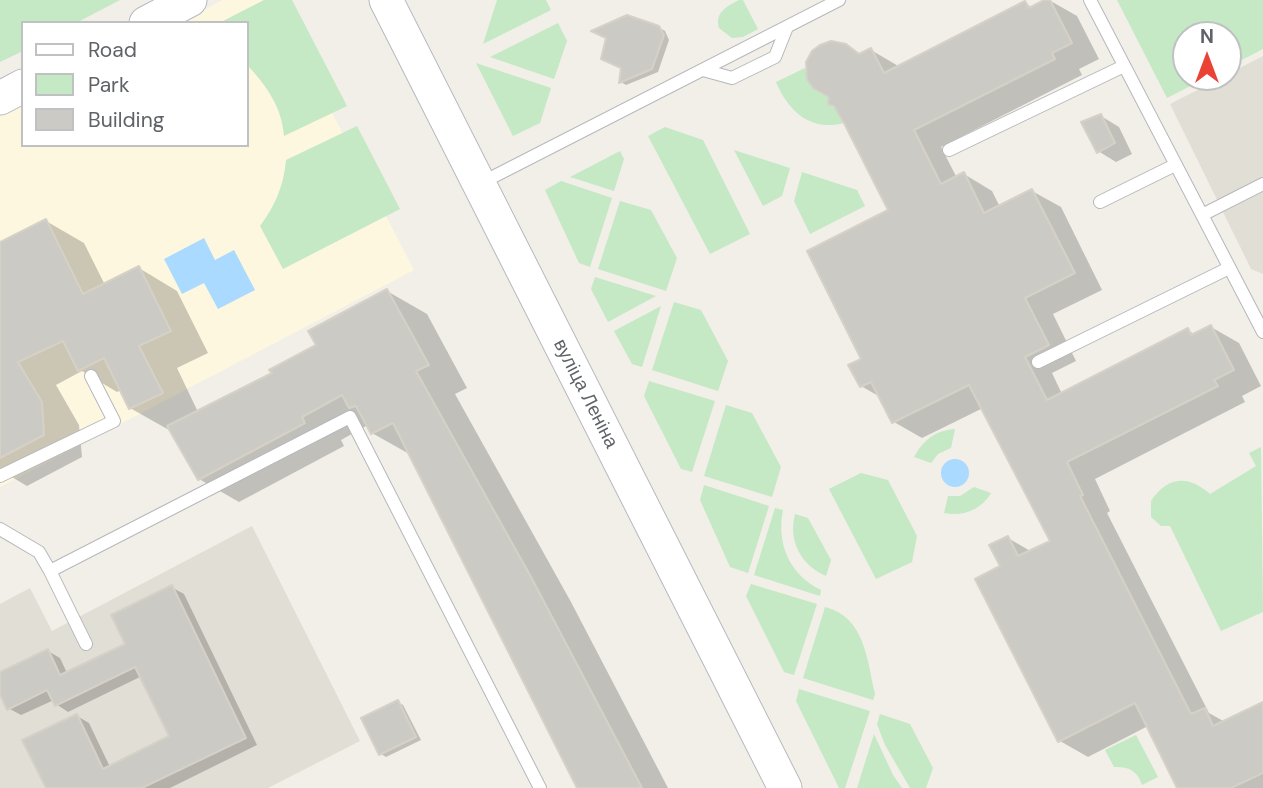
<!DOCTYPE html>
<meta charset="utf-8">
<style>
body{margin:0}
#map{position:relative;width:1263px;height:788px;overflow:hidden;background:#f1efe8;font-family:"DM Sans",sans-serif}
canvas{display:block}
.legend{position:absolute;left:21px;top:21px;width:228px;height:126px;box-sizing:border-box;background:#fff;border:2px solid #bfc1c3;margin:0;padding:9px 12px;list-style:none;font-size:21px;color:#5f6368}
.legend li{display:flex;align-items:center;gap:14px;height:35px}
.legend b{width:35px;border:2px solid #bfc1c3}
.north{position:absolute;left:1172px;top:21px;width:70px;height:70px;box-sizing:border-box;background:#fff;border:2px solid #bfc1c3;border-radius:50%;rotate:0deg;font-size:19px;font-weight:700;line-height:28px;text-align:center;color:#5f6368}
.north::after{content:'';display:block;margin:auto;width:24px;height:32px;background:#ea4335;clip-path:polygon(50% 0,100% 100%,50% 72%,0 100%)}
</style>
<div id="map">
<canvas width="1263" height="788"></canvas>
<ul class="legend">
<li><b style="height:9px;background:#fff"></b>Road</li>
<li><b style="height:19px;background:#c5e8c5"></b>Park</li>
<li><b style="height:19px;background:#cccac5"></b>Building</li>
</ul>
<div class="north">N</div>
</div>
<script>
const g = document.querySelector('canvas').getContext('2d');
g.lineJoin = 'round';
function fill(path, color) { g.fillStyle = color; g.fill(path, 'evenodd'); }
function strokePath(path, color, width, dash) { g.strokeStyle = color; g.lineWidth = width; g.lineCap = dash ? 'butt' : 'round'; g.setLineDash(dash || []); g.stroke(path); }
function drawText(font, color, halo, rows, align = 'center') {
  g.font = font + ' "DM Sans",sans-serif'; g.lineWidth = 5; g.setLineDash([]); g.textBaseline = 'middle'; g.strokeStyle = halo; g.fillStyle = color; for (const [text, x, y, turn = 0] of rows) {
    g.save(); g.translate(x, y); g.rotate((+turn || 0) * Math.PI / 180); g.textAlign = isNaN(turn) ? turn : align; if (halo) g.strokeText(text, 0, 0); g.fillText(text, 0, 0); g.restore();
  }
}
const commercial = new Path2D(`
 M223 0H273L414 270 0 487V114L23 102V145H247V23H179Z`);
const education = new Path2D(`
 M1263 56V274L1251 269 1170 104 1223 77H1228V74Z
 M252 526 360 741 268 788H0V604L30 588 52 631Z`);
const green = new Path2D(`
 M0 0H120L76 23H23V51L0 62Z
 M264 0H292L347 106 284 136C282 107 266 85 247 65V23H219Z
 M497 0H546L551 10 483 44Z
 M739 0H743L758 29 743 37 732 38 719 28C715 12 726 7 739 0Z
 M1117 0H1263V49L1228 67V35H1186V77H1208L1167 98Z
 M558 23 567 41 554 79 490 57Z
 M476 63 551 88 540 123 513 136Z
 M805 68C808 83 813 93 830 96L828 104 835 108 844 123C811 132 788 111 776 82Z
 M357 126 400 209 283 269 260 226C275 206 284 185 286 160Z
 M665 127 703 140 750 234 710 254 648 136Z
 M734 150 790 168 782 196 763 206Z
 M620 151 624 159 614 191 570 177Z
 M802 172 857 190 865 206 810 234 794 201Z
 M561 181 612 198 590 267 579 263 545 190Z
 M620 201 651 210 677 258 666 291 598 269Z
 M595 277 656 296 608 322 591 289Z
 M674 302 701 310 728 361 718 391 652 370Z
 M661 306 642 367 632 364 614 331Z
 M649 381 715 401 692 472 681 469 644 396Z
 M726 405 752 413 781 467 772 497 704 476Z
 M955 429 951 448 938 454 931 463 914 457C923 440 936 430 955 429Z
 M1261 447 1263 612 1221 631 1170 526H1161L1151 517V501C1168 476 1188 475 1210 494L1256 466 1249 453Z
 M861 473 888 480 917 536 912 562 876 579 829 489Z
 M704 485 769 506 748 573 730 567 700 500Z
 M974 487 991 493C981 510 963 517 944 513L948 496H960Z
 M775 508 783 510C776 544 790 575 821 590L820 596 754 575Z
 M795 514 808 518 831 560 826 576C801 565 788 541 795 514Z
 M751 584 817 604 794 675 784 672 746 596Z
 M825 607C865 617 867 660 875 694L873 700 803 678Z
 M799 689 870 711 845 788H839L796 701Z
 M880 714 910 724 933 768 926 788H910L885 745 877 724Z
 M874 734 893 775 902 788H857Z
 M1136 735 1158 777 1142 785C1138 771 1128 766 1114 767L1105 750Z`);
const water = new Path2D(`
 M204 238 215 260 234 250 255 290 218 309 204 283 182 294 164 259Z
 M941 473a14 14 0 1 1 28 0a14 14 0 1 1-28 0Z`);
const shadow = new Path2D(`
 M1049 0 1077 16 1099 59 1079 69 1082 75 941 147 957 178 964 174 992 191 1000 207 1032 191 1061 207 1102 290 1053 314 1076 361 1052 373 1062 394 1188 330 1195 335 1211 327 1239 343 1261 386 1242 396 1245 402 1095 479 1110 511 1107 513 1209 713 1225 722 1263 704V788H1179L1148 726 1088 757 1060 741 1002 567 1008 538 1032 552 1052 541 983 408 922 438 894 422 882 398 861 386 863 360 891 211 845 45 861 55 871 50 900 67 1025 3 1033 8Z
 M658 27 665 31 669 40 658 72 626 85 621 82 623 68Z
 M1101 116 1119 127 1132 154 1116 162 1098 151Z
 M46 221 84 243 105 285 139 268 177 291 208 353 177 368 198 412 275 374 319 345 387 291 427 314 467 388 455 394 571 602 668 788H579L411 455 372 433 368 425 341 440 344 446 239 502 199 479 171 429 169 430 130 408 121 390 117 392 82 371 56 385 79 425 82 457 27 486 0 470V244Z
 M171 587 184 594 257 745 170 788H47L77 716 89 723 110 767 171 737 142 676 68 712 56 704 54 700 21 715 8 708 0 691V673L48 651 60 658 67 673 127 645Z
 M398 702 403 705 421 740 386 757 381 754Z`);
const building = new Path2D(`
 M1044 0H1050L1072 43 1052 53 1055 59 914 130 941 184 964 172 984 213 1032 189 1075 273 1025 298 1049 345 1025 357 1047 400 1188 328 1191 335 1211 325 1234 370 1214 380 1218 386 1067 462 1083 495 1080 496 1191 714 1205 708 1213 726 1263 702V773L1231 788H1177L1135 703 1058 742 975 579 1000 566 989 545 1008 536 1018 556 1050 541 969 385 892 423 871 382 860 387 848 365 861 359 807 251 888 210 844 123 834 106 828 104 829 97 813 88 807 79 806 62 812 51 820 45 831 41 846 44 859 54 871 48 884 73 1025 1 1029 8Z
 M627 15 659 26 664 35 652 69 619 83 621 68 601 59 606 38 591 31Z
 M1101 114 1115 143 1097 153 1081 122Z
 M46 219 83 294 139 266 171 331 139 346 163 393 129 409 104 358 78 371 63 341 18 362 42 402 44 435 0 458V242Z
 M387 289 429 365 416 371 531 577 642 788H577L393 423 371 434 356 406 349 408 342 395 302 417 305 423 198 480 167 426 272 373 269 370 316 345 308 331Z
 M172 585 246 738 142 788H46L22 740 77 714 103 769 169 736 135 667 55 706 47 690 7 710 0 695V672L48 649 60 675 125 644 111 615Z
 M398 700 416 737 379 755 361 718Z`);
const lane = new Path2D(`
 M1090 0 1263 332
 M703 70 732 78 775 57 787 27
 M949 150 1124 66
 M481 183 839 0
 M1100 202 1175 165
 M1202 215 1263 184
 M1038 362 1229 268
 M0 476 114 421 91 376
 M0 529 39 552 50 571
 M86 644 50 571 350 417 540 788`);
const secondary = new Path2D(`
 M386 0 785 788
 M146 23 190 0
 M0 98 23 86`);
const streetNames = [
 ["вуліца Леніна",585,394,63]
];
fill(commercial, '#fef7e0');
fill(education, '#e1ded6');
fill(green, '#c5e8c5');
fill(water, '#aadaff');
fill(shadow, '#0003');
fill(building, '#cccac5');
strokePath(building, '#d6d1c6', 2);
strokePath(lane, '#b5b8bc', 14);
strokePath(secondary, '#b6babf', 35);
strokePath(lane, '#fff', 12);
strokePath(secondary, '#fff', 33);
drawText('19px', '#5f6368', '#fff', streetNames);
</script>
